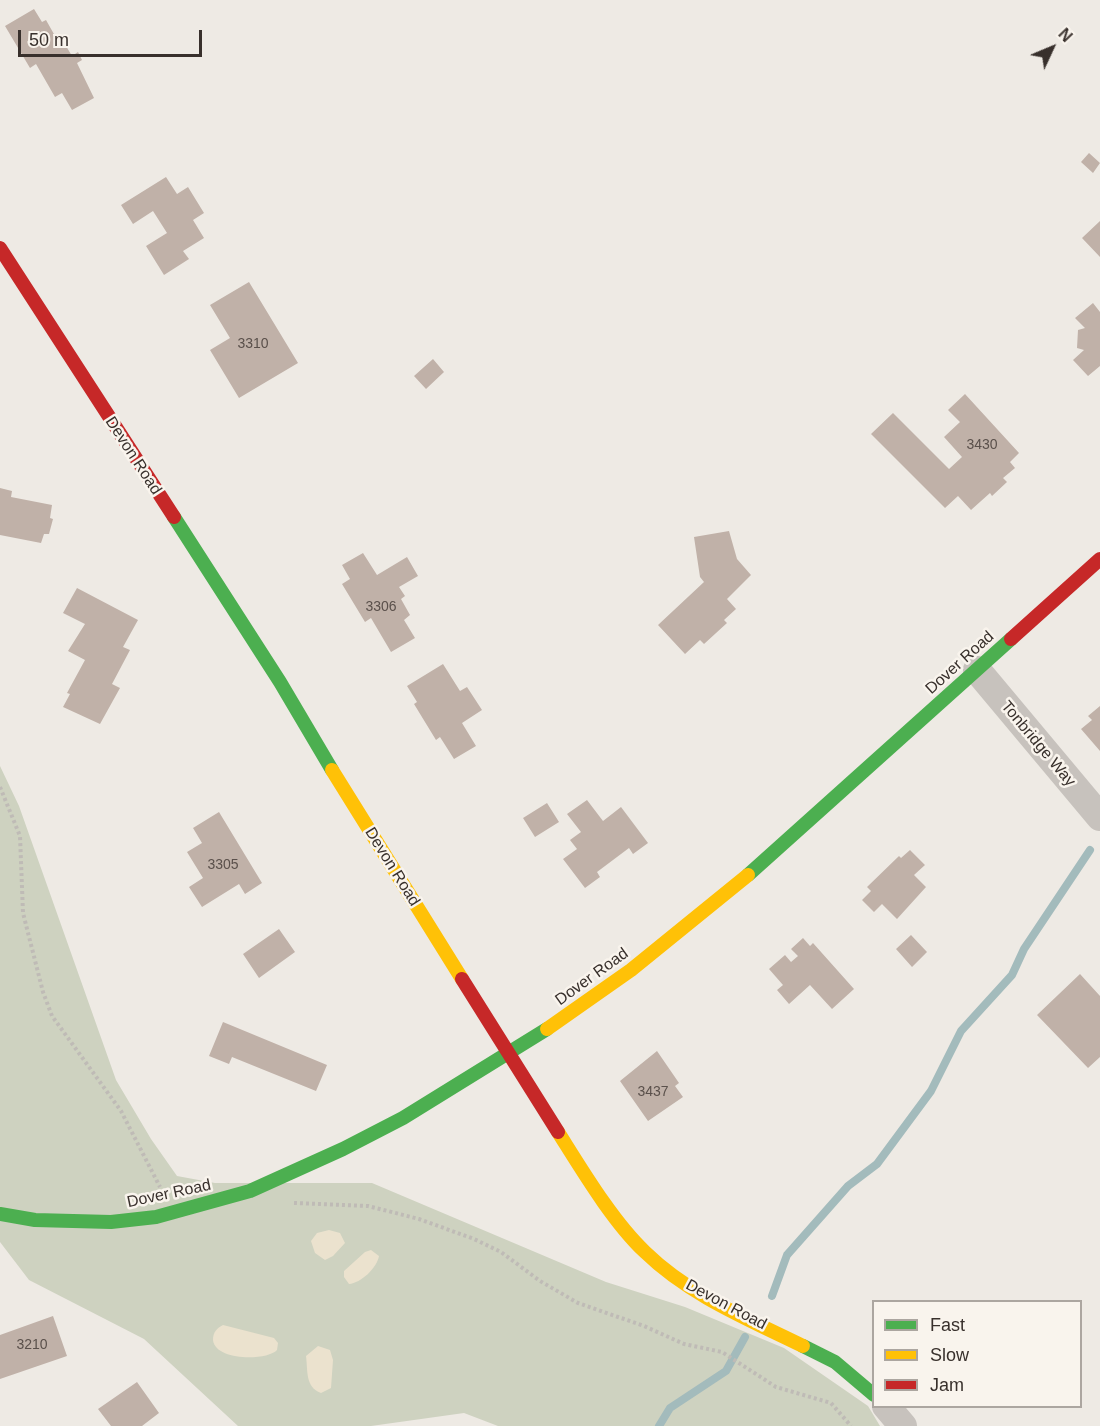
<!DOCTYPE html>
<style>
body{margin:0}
#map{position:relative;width:1100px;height:1426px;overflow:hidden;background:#eeeae4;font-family:Arial,sans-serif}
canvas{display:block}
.legend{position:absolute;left:872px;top:1300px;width:210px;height:108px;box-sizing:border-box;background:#f9f4ed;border:2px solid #aca6a0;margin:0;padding:8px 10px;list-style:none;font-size:18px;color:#38302c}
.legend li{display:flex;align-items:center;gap:12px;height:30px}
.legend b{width:30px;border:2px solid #aca6a0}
.north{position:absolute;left:1022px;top:18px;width:60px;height:60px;-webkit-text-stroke:4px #f9f4ed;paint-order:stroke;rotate:46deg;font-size:16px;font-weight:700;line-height:24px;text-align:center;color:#38302c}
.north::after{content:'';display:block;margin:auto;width:21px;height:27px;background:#38302c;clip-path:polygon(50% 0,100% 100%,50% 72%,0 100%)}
.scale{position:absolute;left:18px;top:30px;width:184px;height:27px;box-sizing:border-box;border:3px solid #38302c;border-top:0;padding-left:8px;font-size:18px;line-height:21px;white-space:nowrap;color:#38302c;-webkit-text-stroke:4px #f9f4ed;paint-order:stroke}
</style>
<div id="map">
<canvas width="1100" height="1426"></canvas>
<ul class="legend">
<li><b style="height:8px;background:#4caf50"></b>Fast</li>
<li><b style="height:8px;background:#ffc107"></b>Slow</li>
<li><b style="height:8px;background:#c62828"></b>Jam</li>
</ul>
<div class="north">N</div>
<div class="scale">50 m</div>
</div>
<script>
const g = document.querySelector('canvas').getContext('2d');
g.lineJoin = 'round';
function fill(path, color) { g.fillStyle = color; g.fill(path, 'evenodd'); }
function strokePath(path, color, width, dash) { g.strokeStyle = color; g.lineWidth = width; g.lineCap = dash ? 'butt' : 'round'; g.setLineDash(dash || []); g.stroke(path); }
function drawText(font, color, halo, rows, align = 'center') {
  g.font = font + ' Arial,sans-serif'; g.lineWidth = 5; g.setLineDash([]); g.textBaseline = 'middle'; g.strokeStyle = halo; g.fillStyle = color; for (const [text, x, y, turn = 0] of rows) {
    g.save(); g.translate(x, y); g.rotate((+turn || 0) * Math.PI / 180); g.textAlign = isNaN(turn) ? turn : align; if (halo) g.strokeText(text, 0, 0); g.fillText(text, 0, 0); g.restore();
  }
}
const green = new Path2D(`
 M0 766 19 806 116 1080 151 1139 177 1176 215 1183H372L606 1282 685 1307 784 1348 868 1406 880 1426H498L464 1413 371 1426H238L144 1339 29 1280 0 1242Z`);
const sand = new Path2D(`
 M329 1230 340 1233 345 1243 333 1256 325 1260 315 1253 311 1241 317 1233Z
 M371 1250 379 1256C377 1268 361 1283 349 1284L344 1277V1271L365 1252Z
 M223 1325 274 1338 278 1343 277 1350C267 1361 215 1361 213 1340 213 1332 217 1328 223 1325Z
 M318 1346 330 1350 333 1360 331 1388 321 1393C305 1387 308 1371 306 1356Z`);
const stream = new Path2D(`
 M772 1296 787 1255 848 1186 877 1164 931 1091 961 1031 1012 975 1024 949 1090 850
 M659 1426 670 1408 726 1371 745 1337`);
const building = new Path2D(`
 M34 9 42 22 46 20 59 43 63 41 72 56 78 52 82 60 77 63 94 98 72 110 62 93 55 97 36 64 30 68 5 26Z
 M1089 153 1100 163 1093 173 1081 162Z
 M166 177 177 194 188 187 204 213 193 220 204 238 183 251 189 259 164 275 146 246 167 233 153 211 133 224 121 205Z
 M1100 221V257L1082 238Z
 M249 282 298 363 239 398 210 350 230 338 210 305Z
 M1093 303 1100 312V366L1088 376 1073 360 1084 350 1077 348 1078 330 1085 328 1075 318Z
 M433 359 444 372 426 389 414 376Z
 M965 394 1019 453 1010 462 1015 468 1003 478 1007 482 992 496 990 493 971 510 958 496 945 508 871 434 893 413 949 469 962 457 944 437 960 422 948 410Z
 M0 488 12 491 11 497 52 505 50 518 53 519 49 534H44L41 543 0 535Z
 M729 531 737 559 751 575 727 599 736 609 724 620 727 623 704 644 700 640 685 654 658 625 704 582 700 577 694 537Z
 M363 553 377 575 407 557 418 576 399 587 405 596 401 599 410 615 404 620 415 638 391 652 371 618 365 622 342 584 350 579 342 565Z
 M77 588 138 620 123 647 130 650 112 684 120 688 100 724 63 707 70 694 67 693 85 660 68 651 85 624 63 613Z
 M443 664 460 691 467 687 482 710 462 723 476 746 454 759 440 737 436 740 414 704 417 702 407 686Z
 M1100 706V751L1081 729 1092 720 1088 716Z
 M587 800 603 821 621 807 648 843 633 854 629 848 597 872 600 877 585 888 563 859 577 849 570 840 581 832 567 814Z
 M547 803 559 822 535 837 523 818Z
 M219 812 262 883 245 894 239 884 202 907 189 887 203 878 187 852 202 843 193 828Z
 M910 850 925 865 914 875 926 887 897 919 882 904 874 912 862 900 871 891 867 887 899 856 901 858Z
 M279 929 295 952 259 978 243 954Z
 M911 935 927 952 912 967 896 949Z
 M803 938 810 946 813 943 854 989 832 1009 810 985 789 1004 777 990 783 985 769 969 785 955 791 962 798 956 791 949Z
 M1080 974 1100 996V1057L1088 1068 1037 1015Z
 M223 1022 327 1065 316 1091 232 1057 229 1064 209 1056Z
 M657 1051 679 1083 675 1086 683 1097 648 1121 620 1081Z
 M53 1316 67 1356 0 1379V1335Z
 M137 1382 159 1413 142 1426H111L98 1409Z`);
const path = new Path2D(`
 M0 787 20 836 23 913 43 992 52 1016 121 1111 160 1187
 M294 1203 368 1206 419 1219 474 1239 501 1252 540 1281 578 1303 644 1326 684 1344 722 1352 776 1387 831 1403 851 1426`);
const street = new Path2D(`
 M977 670 1100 817
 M886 1406 903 1426`);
const fast = new Path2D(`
 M174 517 280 682 332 770
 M748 875 1011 639
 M0 1214 35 1220 111 1222 156 1217 250 1191 343 1149 403 1118 547 1029
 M803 1346 835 1362 874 1395`);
const slow = new Path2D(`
 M332 770 462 979
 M547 1029 631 970 748 875
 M558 1132C582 1170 613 1222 645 1252 689 1295 748 1319 803 1346`);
const jam = new Path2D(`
 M0 248 174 517
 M1011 639 1100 559
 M462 979 558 1132`);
const numberNames = [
 ["3310",253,344],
 ["3430",982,445],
 ["3306",381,607],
 ["3305",223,865],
 ["3437",653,1092],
 ["3210",32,1345]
];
const streetNames = [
 ["Devon Road",133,456,57],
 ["Dover Road",960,663,-42],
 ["Tonbridge Way",1038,744,50],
 ["Devon Road",392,867,58],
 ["Dover Road",592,977,-36],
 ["Dover Road",169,1194,-12],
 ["Devon Road",726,1305,28]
];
fill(green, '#ced2c0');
fill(sand, '#ebe2ce');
strokePath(stream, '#a3bbbc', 8);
fill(building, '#c0b1a8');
strokePath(path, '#bfbbb6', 4, [3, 3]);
strokePath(street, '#c7c2bd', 28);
strokePath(fast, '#4caf50', 14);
strokePath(slow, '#ffc107', 14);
strokePath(jam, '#c62828', 14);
drawText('14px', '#5a504b', null, numberNames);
drawText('16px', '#38302c', '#f9f4ed', streetNames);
</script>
